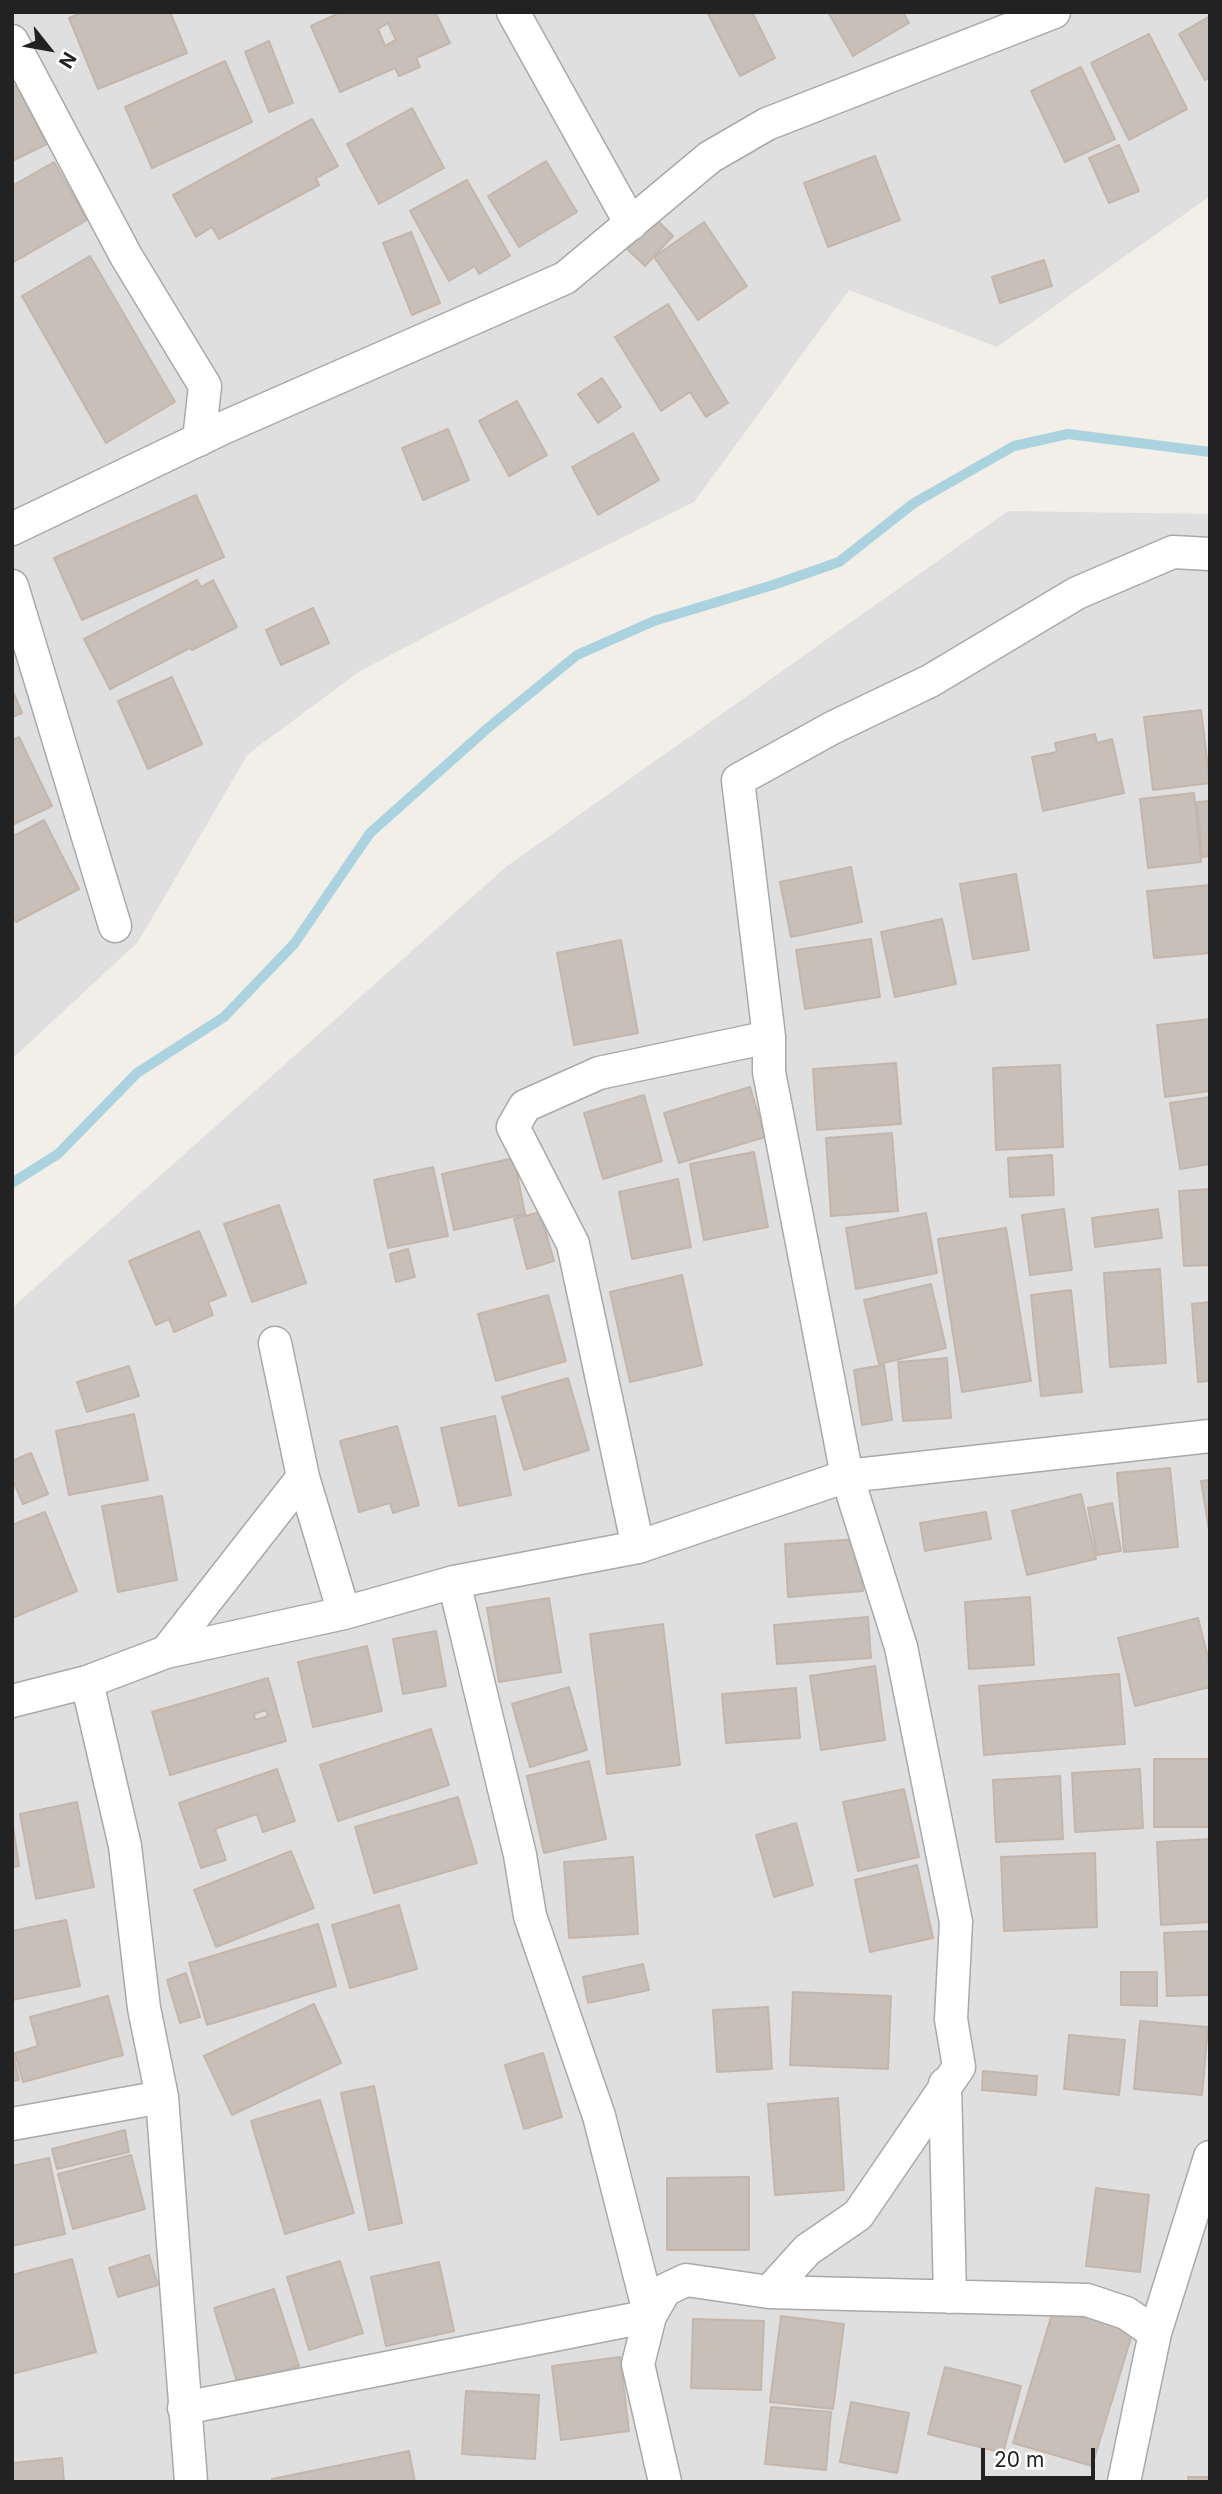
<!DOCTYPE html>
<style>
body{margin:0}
#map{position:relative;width:1222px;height:2494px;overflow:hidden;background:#f2efe9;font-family:Inter,sans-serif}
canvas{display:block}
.frame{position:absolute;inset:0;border:14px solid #222;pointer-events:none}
.north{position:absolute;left:14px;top:14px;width:70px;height:70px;-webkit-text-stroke:5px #fff;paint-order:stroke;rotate:121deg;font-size:19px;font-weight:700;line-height:28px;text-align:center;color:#222}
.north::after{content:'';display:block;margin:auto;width:24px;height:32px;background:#222;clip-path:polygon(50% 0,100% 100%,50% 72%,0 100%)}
.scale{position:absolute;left:981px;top:2448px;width:114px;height:32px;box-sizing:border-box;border:4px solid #222;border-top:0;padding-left:9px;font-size:21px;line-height:24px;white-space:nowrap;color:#222;-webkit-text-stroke:5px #fff;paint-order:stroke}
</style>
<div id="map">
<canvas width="1222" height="2494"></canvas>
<div class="frame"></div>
<div class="north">N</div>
<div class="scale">20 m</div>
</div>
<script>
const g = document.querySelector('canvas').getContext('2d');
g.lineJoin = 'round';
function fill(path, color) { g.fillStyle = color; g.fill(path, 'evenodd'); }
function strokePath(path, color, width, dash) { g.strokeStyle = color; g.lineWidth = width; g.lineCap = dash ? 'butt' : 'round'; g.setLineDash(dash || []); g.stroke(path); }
const residential = new Path2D(`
 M12 12H1210V196L997 347 849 290 694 502 490 603 360 671 248 754 138 942 12 1059Z
 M1008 511 1210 514V2482H12V1308L507 866Z`);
const stream = new Path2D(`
 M12 1183 58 1154 137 1073 224 1017 294 944 370 833 489 727 577 655 654 621 773 585 839 562 914 503 1014 446 1068 434 1210 452`);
const building = new Path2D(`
 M83 12H170L187 53 98 89 69 18Z
 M341 12H435L450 43 416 58 420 67 399 76 395 68 340 92 311 26ZM388 23 396 40 385 46 378 29Z
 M707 12H752L775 58 740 76Z
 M828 12H903L909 23 853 56Z
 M1210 16V77L1205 80 1179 34Z
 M1149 34 1187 109 1129 140 1091 63Z
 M269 41 293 103 269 112 245 52Z
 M225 61 252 122 152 168 125 107Z
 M1081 67 1115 139 1065 162 1031 91Z
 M17 85 47 144 12 161V87Z
 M412 108 444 168 379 204 347 144Z
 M312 119 338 166 316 178 319 185 219 239 212 227 196 237 173 195Z
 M1119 145 1139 191 1109 203 1089 158Z
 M875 156 900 220 828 247 804 183Z
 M546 161 577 212 519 247 488 196Z
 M54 162 87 220 12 263V186Z
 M467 180 510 256 479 274 475 266 449 281 410 211Z
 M652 215 673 236 645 266 623 245Z
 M704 222 747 286 698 320 654 257Z
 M411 232 440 303 412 315 383 243Z
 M90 256 175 402 106 443 22 296Z
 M1044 260 1052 286 1000 303 992 277Z
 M668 304 728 403 706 417 690 392 661 411 615 337Z
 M602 378 621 407 598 423 578 394Z
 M517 401 547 455 509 476 479 421Z
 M448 429 469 480 423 500 402 448Z
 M633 433 659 480 598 515 572 467Z
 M196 495 224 557 82 620 54 558Z
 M197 580 201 587 213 580 237 627 192 650 190 648 110 689 84 639Z
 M313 608 329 643 281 665 266 630Z
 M172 677 202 744 148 769 118 701Z
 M12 689 22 713 12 717Z
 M1201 710 1210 783 1153 790 1144 717Z
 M1095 734 1097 743 1112 739 1124 793 1043 811 1032 757 1057 752 1055 743Z
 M19 737 52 806 12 825V740Z
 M1194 793 1201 862 1148 868 1140 799Z
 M1210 801V856L1202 857 1197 802Z
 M44 820 79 889 16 922 12 915V837Z
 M851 867 862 922 791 937 780 882Z
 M1016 874 1029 950 973 959 960 884Z
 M1210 885V953L1154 958 1147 891Z
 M942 919 956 984 895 997 881 932Z
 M871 939 880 997 805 1009 796 950Z
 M621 940 638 1033 574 1045 557 953Z
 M1210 1019V1091L1165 1097 1157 1025Z
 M896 1063 901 1124 817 1130 813 1069Z
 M1060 1065 1063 1147 996 1150 993 1068Z
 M750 1087 765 1137 679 1163 664 1113Z
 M644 1095 662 1161 603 1179 584 1113Z
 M1210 1097V1164L1180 1169 1170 1103Z
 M892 1133 898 1211 831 1216 826 1138Z
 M754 1152 768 1227 704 1240 690 1164Z
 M1052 1155 1054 1195 1010 1197 1008 1158Z
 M514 1158 525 1214 454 1230 442 1174Z
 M433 1167 448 1236 388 1248 374 1180Z
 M678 1179 691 1247 632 1259 619 1192Z
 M1210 1189V1265L1184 1266 1179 1191Z
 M279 1205 306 1283 252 1302 224 1224Z
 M1064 1209 1072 1270 1030 1275 1022 1215Z
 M1158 1209 1162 1238 1095 1247 1092 1218Z
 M540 1212 554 1261 527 1269 514 1219Z
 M926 1213 937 1273 856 1289 846 1228Z
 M1006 1228 1031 1381 962 1392 938 1239Z
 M199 1231 226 1295 208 1302 213 1315 174 1332 169 1319 156 1325 129 1261Z
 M408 1249 415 1277 396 1282 390 1254Z
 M1160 1269 1166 1363 1110 1367 1104 1273Z
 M682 1275 702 1365 630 1382 610 1292Z
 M931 1284 946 1348 879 1364 864 1300Z
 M1071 1290 1082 1392 1041 1396 1031 1295Z
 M548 1295 566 1361 496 1381 478 1314Z
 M1210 1302V1381L1198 1382 1192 1304Z
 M947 1358 951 1418 903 1421 898 1362Z
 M884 1365 892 1420 862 1425 854 1370Z
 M129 1366 139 1396 87 1412 77 1382Z
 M568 1378 589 1450 524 1470 502 1397Z
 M134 1414 148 1480 69 1495 56 1431Z
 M495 1416 511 1495 459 1506 441 1428Z
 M397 1426 419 1505 393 1513 390 1503 359 1512 340 1441Z
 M31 1453 48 1494 23 1504 12 1478V1461Z
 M1170 1468 1178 1547 1124 1552 1117 1473Z
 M1210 1480V1536L1201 1481Z
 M1081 1494 1096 1559 1027 1575 1012 1511Z
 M162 1496 177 1580 118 1592 102 1506Z
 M1112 1503 1121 1551 1097 1555 1088 1508Z
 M45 1512 77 1591 12 1618V1525Z
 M986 1512 991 1539 925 1551 920 1523Z
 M859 1539 863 1591 788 1597 785 1544Z
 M1030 1597 1034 1665 969 1669 965 1602Z
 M549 1598 561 1672 499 1682 487 1608Z
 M868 1617 871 1658 777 1664 774 1625Z
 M1198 1618 1210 1665V1687L1135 1706 1118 1638Z
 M663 1624 680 1765 607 1774 590 1634Z
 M436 1631 446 1686 403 1694 393 1639Z
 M367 1646 382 1711 313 1727 298 1662Z
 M875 1666 885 1740 821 1750 810 1676Z
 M1119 1674 1125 1744 984 1755 979 1686Z
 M268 1678 286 1741 170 1775 152 1712ZM266 1710 268 1716 255 1720 254 1714Z
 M569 1687 587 1750 530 1767 512 1704Z
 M796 1688 800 1738 726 1743 722 1694Z
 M431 1729 449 1785 338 1821 320 1765Z
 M1154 1759H1210V1827H1154Z
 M589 1761 606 1839 544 1853 527 1776Z
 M277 1769 295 1821 263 1832 257 1814 215 1829 226 1860 201 1868 179 1803Z
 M1140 1769 1143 1828 1075 1832 1072 1773Z
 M1060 1776 1063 1839 996 1842 993 1780Z
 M904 1789 919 1857 858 1871 843 1802Z
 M458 1797 477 1863 374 1893 355 1827Z
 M77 1802 94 1887 36 1899 20 1814Z
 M12 1820 19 1866 12 1867Z
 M796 1823 813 1885 774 1897 756 1835Z
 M1210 1839V1922L1161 1925 1157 1842Z
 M291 1851 314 1908 216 1947 194 1890Z
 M1095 1853 1097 1927 1004 1931 1001 1857Z
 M633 1857 638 1934 569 1938 564 1862Z
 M917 1865 933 1938 870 1952 855 1880Z
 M399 1905 417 1969 350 1988 332 1925Z
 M66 1920 80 1986 12 2000V1931Z
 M318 1924 336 1986 207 2025 189 1963Z
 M1210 1931V1995L1167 1996 1164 1933Z
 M643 1964 649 1990 588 2003 583 1977Z
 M1121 1972H1157V2006L1121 2005Z
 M186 1973 200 2017 180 2023 167 1980Z
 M793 1992 891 1996 888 2069 790 2065Z
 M108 1996 123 2055 23 2082 15 2053 38 2046 30 2017Z
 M314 2004 341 2063 232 2115 204 2056Z
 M768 2007 772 2069 717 2072 713 2010Z
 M1140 2021 1208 2027 1202 2095 1134 2089Z
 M1069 2035 1125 2040 1119 2095 1064 2089Z
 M12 2049 19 2080 12 2081Z
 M543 2053 562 2117 524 2129 505 2065Z
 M983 2071 1037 2076 1036 2095 982 2090Z
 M374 2086 402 2223 369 2230 341 2093Z
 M838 2098 844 2190 775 2195 768 2104Z
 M320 2100 354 2213 285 2234 251 2121Z
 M125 2130 129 2152 57 2169 52 2149Z
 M131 2155 145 2209 73 2229 58 2174Z
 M49 2158 65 2234 12 2246V2166Z
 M749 2177V2250H667V2178Z
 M1096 2188 1149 2195 1140 2272 1086 2266Z
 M149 2255 158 2285 118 2297 109 2268Z
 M72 2259 96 2352 12 2374V2275Z
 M340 2261 363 2333 309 2350 287 2277Z
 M439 2262 454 2331 386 2346 371 2277Z
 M274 2289 299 2366 238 2385 214 2308Z
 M1055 2304 1134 2328 1092 2466 1013 2443Z
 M781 2316 844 2324 833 2409 770 2402Z
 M693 2319 764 2321 761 2390 691 2388Z
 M620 2357 629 2431 561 2440 552 2366Z
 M945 2367 1021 2386 1003 2453 928 2434Z
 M466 2391 539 2395 535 2459 462 2454Z
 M851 2402 909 2413 897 2473 840 2462Z
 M771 2407 831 2412 826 2470 765 2464Z
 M409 2451 415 2482H272V2479Z
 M62 2458 64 2482H12V2463Z
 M1188 2477H1210V2482H1189Z`);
const street = new Path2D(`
 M513 12 631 224
 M12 41 126 256 205 386 199 440
 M12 529 225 427 565 278 710 157 767 124 1054 12
 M12 586 115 926
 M275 1343 303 1477 344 1613
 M638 1547 573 1244 513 1127 525 1106 599 1073 769 1037
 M166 1652 303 1477
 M87 1682 125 1846 144 2008 162 2097 191 2482
 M12 1701 87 1682 166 1652 344 1613 454 1582 638 1547 847 1476 1210 1436
 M945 2084 950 2297
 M12 2124 162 2097
 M769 2292 807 2250 858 2215 959 2067 951 2019 956 1922 901 1647 847 1476 769 1072V1037L738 780 832 728 930 681 1077 593 1173 552 1210 554
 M184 2408 650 2316 599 2116 530 1916 520 1855 454 1582
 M665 2482 638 2364 650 2316 665 2290 686 2280 769 2292 1087 2300 1126 2313 1155 2333
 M1124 2482 1155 2333 1210 2157`);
fill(residential, '#e0dfdf');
strokePath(stream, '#aad3df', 10);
fill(building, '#c7bfb8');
strokePath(building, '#c4b6ab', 2);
strokePath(street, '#a9a9a9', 35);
strokePath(street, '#fff', 32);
</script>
